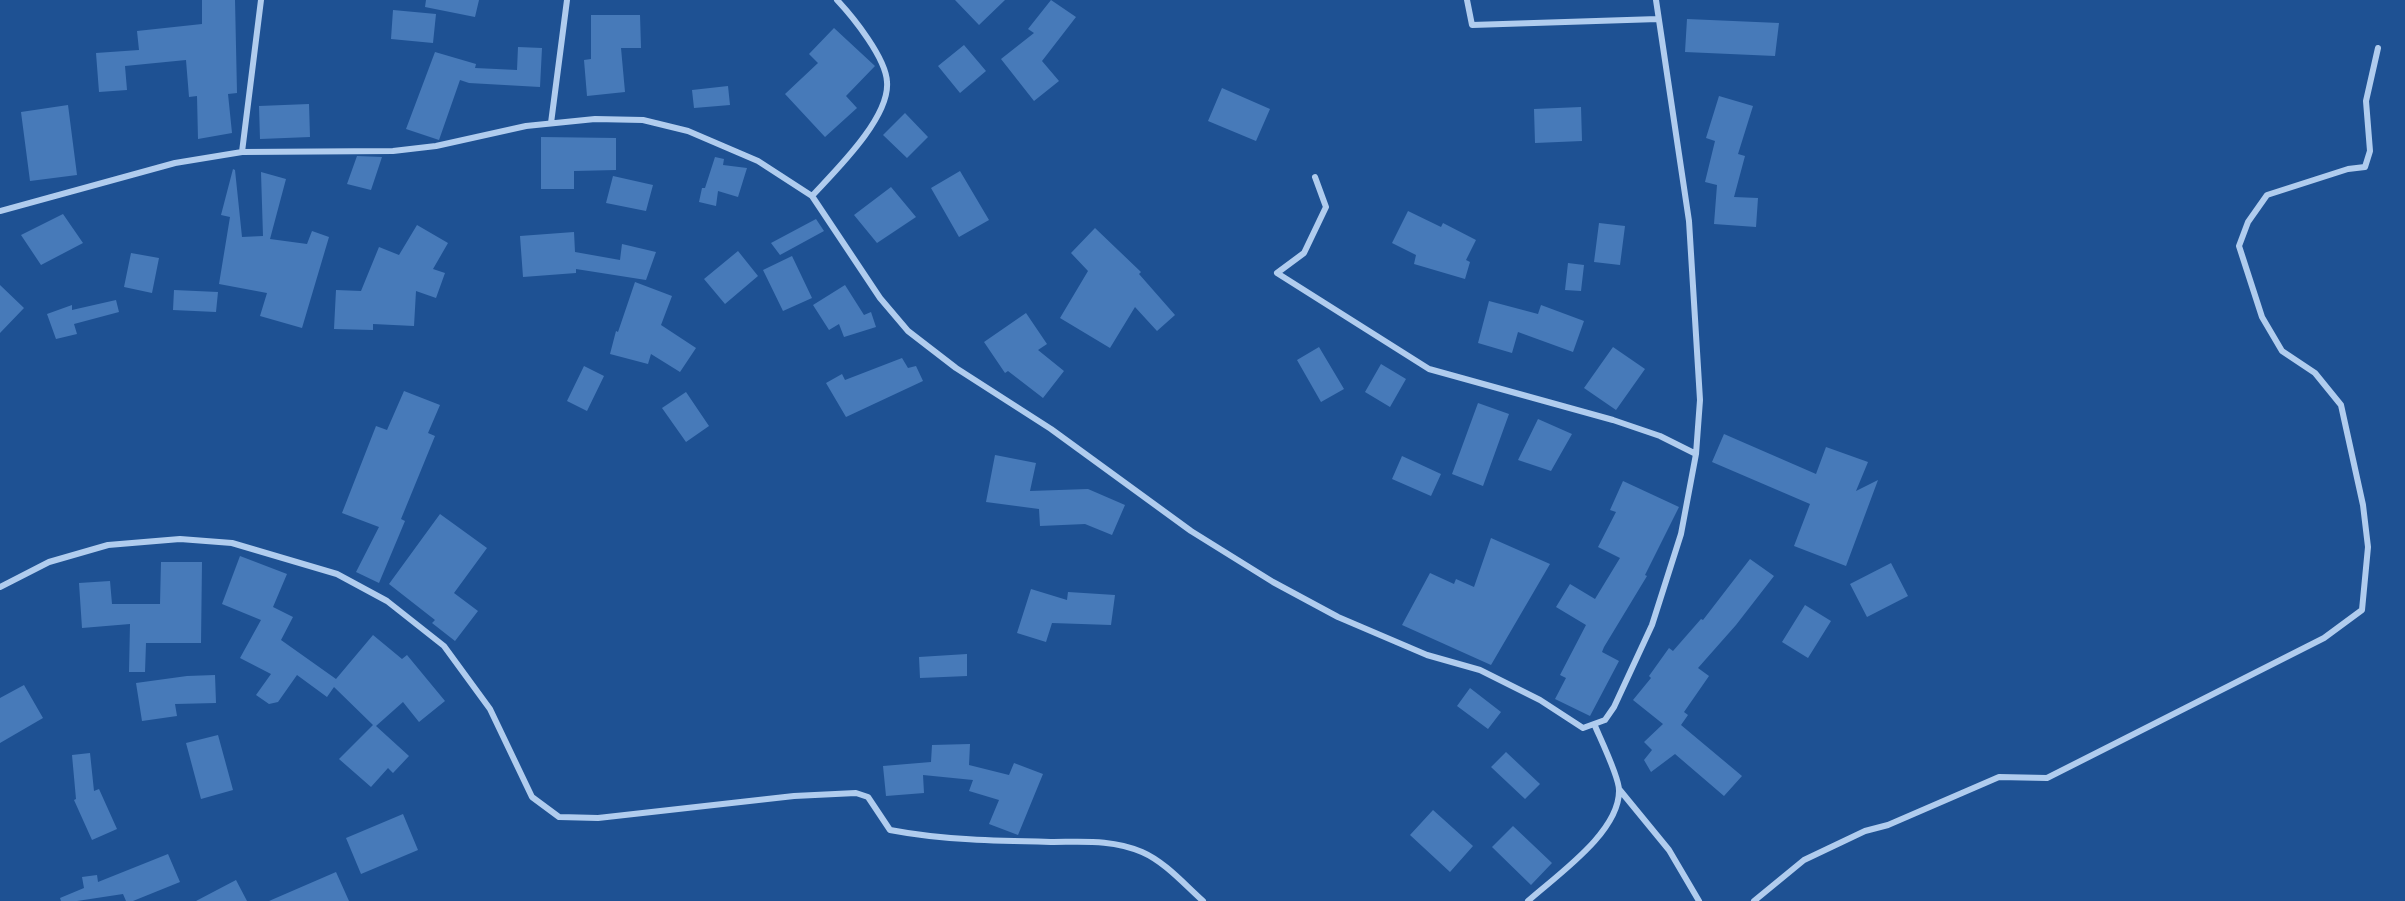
<!DOCTYPE html>
<style>
body{margin:0}
canvas{display:block;background:#1e5193}
</style>
<canvas width="2405" height="901"></canvas>
<script>
const g = document.querySelector('canvas').getContext('2d');
g.lineJoin = 'round';
function fill(path, color) { g.fillStyle = color; g.fill(path, 'evenodd'); }
function strokePath(path, color, width, dash) { g.strokeStyle = color; g.lineWidth = width; g.lineCap = dash ? 'butt' : 'round'; g.setLineDash(dash || []); g.stroke(path); }
const building = new Path2D(`
 M202 0H235L237 93 228 94 232 133 198 139 197 96 189 97 186 60 125 66 127 90 99 92 96 53 139 50 137 31 202 24Z
 M426 0H479L475 17 425 7Z
 M955 0H1005L979 25Z
 M1051 0 1076 17 1042 61 1059 81 1034 101 1001 59 1034 33 1028 29Z
 M393 10 436 14 433 43 391 39Z
 M591 15H640L641 48H621L625 92 587 96 584 60 591 59Z
 M1687 19 1779 23 1775 56 1685 52Z
 M834 28 875 66 846 96 857 108 825 137 785 94 818 63 809 54Z
 M964 45 986 71 960 93 938 66Z
 M518 47 542 48 540 87 469 83 460 80 439 140 406 129 435 52 476 64 475 68 517 70Z
 M728 86 730 105 694 108 692 90Z
 M1222 88 1270 109 1256 141 1208 121Z
 M1719 96 1753 106 1738 154 1745 156 1734 197 1758 198 1756 227 1714 224 1717 185 1705 182 1715 141 1706 138Z
 M309 104 310 137 260 139 259 106Z
 M68 105 77 175 30 181 21 112Z
 M1581 107 1582 141 1535 143 1534 109Z
 M905 113 928 137 907 158 883 135Z
 M541 137 616 138V170L574 171V189H541Z
 M357 156 382 157 371 190 347 184Z
 M715 157 724 159 723 165 747 168 738 197 718 191 716 206 699 202 702 188H705Z
 M233 169 235 170 242 237 263 236 261 172 286 179 270 239 307 244 312 231 329 237 302 328 260 316 267 293 219 284 230 217 221 215Z
 M960 171 989 220 959 237 931 188Z
 M613 176 653 185 646 211 606 203Z
 M891 187 916 217 877 243 854 215Z
 M1408 211 1441 227 1443 223 1476 240 1466 260 1470 262 1465 279 1414 264 1416 255 1392 243Z
 M63 214 83 243 41 265 21 235Z
 M816 219 824 231 780 255 771 243Z
 M1599 223 1625 226 1620 265 1594 262Z
 M417 225 448 243 433 269 445 273 436 298 416 291 414 326 373 324V330L334 329 336 290 361 291 379 247 399 255Z
 M1095 228 1141 272 1139 274 1175 315 1157 331 1135 307 1110 348 1060 318 1088 271 1071 253Z
 M574 232 575 252 620 260 622 244 656 252 646 280 576 269V273L523 277 520 236Z
 M738 251 758 276 725 304 704 279Z
 M131 253 159 258 152 293 124 287Z
 M792 256 812 298 783 311 763 270Z
 M1568 263 1584 265 1581 291 1565 290Z
 M635 282 672 296 661 325 696 348 680 372 651 354 648 364 610 354 616 331 618 332Z
 M0 285 24 308 0 333Z
 M845 285 864 315 871 312 876 327 844 337 839 324 829 330 813 305Z
 M174 290 218 292 216 312 173 310Z
 M116 300 119 312 74 324 77 334 56 339 47 314 72 305V310Z
 M1489 301 1538 314 1541 305 1584 321 1573 352 1518 332 1512 353 1478 343Z
 M1026 313 1047 344 1038 350 1064 371 1043 398 1008 371 1005 373 984 342Z
 M1319 347 1344 389 1321 402 1297 360Z
 M1613 347 1645 369 1616 410 1584 388Z
 M902 358 908 368 916 366 923 381 846 417 826 383 842 374 845 380Z
 M1381 364 1406 379 1390 407 1365 392Z
 M584 366 604 376 587 411 567 401Z
 M404 391 440 405 428 433 435 436 401 519 405 521 379 583 356 572 379 527 342 513 376 426 387 430Z
 M686 392 709 426 686 442 662 408Z
 M1478 403 1509 414 1483 486 1452 474Z
 M1538 419 1572 434 1551 471 1518 460Z
 M1724 434 1816 474 1826 447 1868 462 1856 491 1878 480 1846 566 1794 546 1810 504 1712 462Z
 M995 455 1036 463 1030 491 1088 489 1125 505 1112 535 1085 524 1040 526 1039 509 986 502Z
 M1402 456 1441 474 1431 496 1392 479Z
 M1623 481 1679 507 1645 575 1647 576 1604 647 1602 652 1619 661 1590 716 1555 699 1566 678 1560 675 1586 625 1556 607 1570 584 1595 599 1620 558 1598 547 1616 512 1610 510Z
 M440 514 487 548 454 593 478 611 455 641 432 623 435 620 389 584Z
 M1491 538 1550 564 1491 665 1402 625 1430 573 1454 584 1456 579 1474 587Z
 M240 556 287 574 273 607 293 617 281 640 336 679 373 635 402 659 407 655 445 701 419 722 403 702 376 726 409 756 393 773 388 768 371 787 339 759 373 725 334 687 327 697 297 675 278 702 269 704 256 695 271 674 240 658 261 620 222 604Z
 M1750 559 1774 576 1736 625 1698 668 1709 676 1684 712 1688 715 1681 725 1742 776 1724 796 1675 754 1651 772 1644 760 1652 750 1644 742 1663 724 1633 700 1651 678 1649 676 1669 648 1673 651 1701 619 1703 620Z
 M161 562H202L201 643H146L145 672H129L130 624 82 628 79 583 110 581 112 604H160Z
 M1891 563 1908 596 1867 617 1850 584Z
 M1031 589 1067 600 1068 592 1115 595 1111 625 1052 623 1046 642 1017 633Z
 M1805 605 1831 621 1808 658 1782 642Z
 M967 654V676L920 678 919 657Z
 M215 675 216 703 175 704 177 716 142 721 136 683 187 676Z
 M24 685 43 718 0 743V698Z
 M1470 688 1501 712 1488 729 1457 706Z
 M218 735 233 790 201 799 186 743Z
 M970 744 969 765 1009 775 1014 763 1043 774 1018 835 989 824 999 800 969 791 973 780 923 775 924 793 886 796 883 766 931 762 932 745Z
 M1506 752 1540 784 1525 799 1491 767Z
 M90 753 94 791 99 789 117 829 92 840 74 800 76 799 72 755Z
 M1433 810 1473 846 1450 872 1410 835Z
 M403 814 418 850 361 874 346 838Z
 M1513 826 1552 863 1531 885 1492 847Z
 M168 854 180 882 133 901H126L123 894 77 901H61L60 898 84 888 82 877 97 875 98 882Z
 M336 872 349 901H269Z
 M236 880 247 901H196Z`);
const street = new Path2D(`
 M1467 0 1472 25 1658 19
 M551 123 567 0
 M242 152 261 0
 M1315 177 1326 207 1304 253 1277 273 1429 369 1613 420 1660 436 1696 454
 M812 196C835 171 890 118 887 82 886 58 853 17 837 0
 M0 211 175 163 242 152 393 151 436 146 526 126 595 119 643 120 688 131 758 161 812 196 880 298 908 331 956 368 1051 429 1191 531 1273 582 1338 617 1427 655 1480 670 1540 700 1583 728 1605 720 1614 707 1652 625 1681 534 1696 454 1700 400 1689 221 1656 0
 M0 587 49 562 108 545 180 539 232 543 337 574 387 601 444 646 490 709 532 797 559 817 598 818 794 796 856 793 868 797 890 830C942 840 997 841 1051 842 1082 842 1112 839 1142 852 1165 862 1184 884 1203 901
 M1619 789 1669 850 1699 901
 M1528 901C1557 875 1620 832 1619 790 1619 777 1601 740 1595 726
 M1754 901 1804 860 1865 831 1888 825 1999 777 2047 778 2324 638 2362 610 2368 547 2363 505 2341 405 2315 373 2282 351 2262 317 2239 246 2248 222 2267 195 2348 169 2365 167 2370 151 2366 101 2378 48`);
fill(building, '#477ab9');
strokePath(street, '#b0ccee', 6);
</script>
